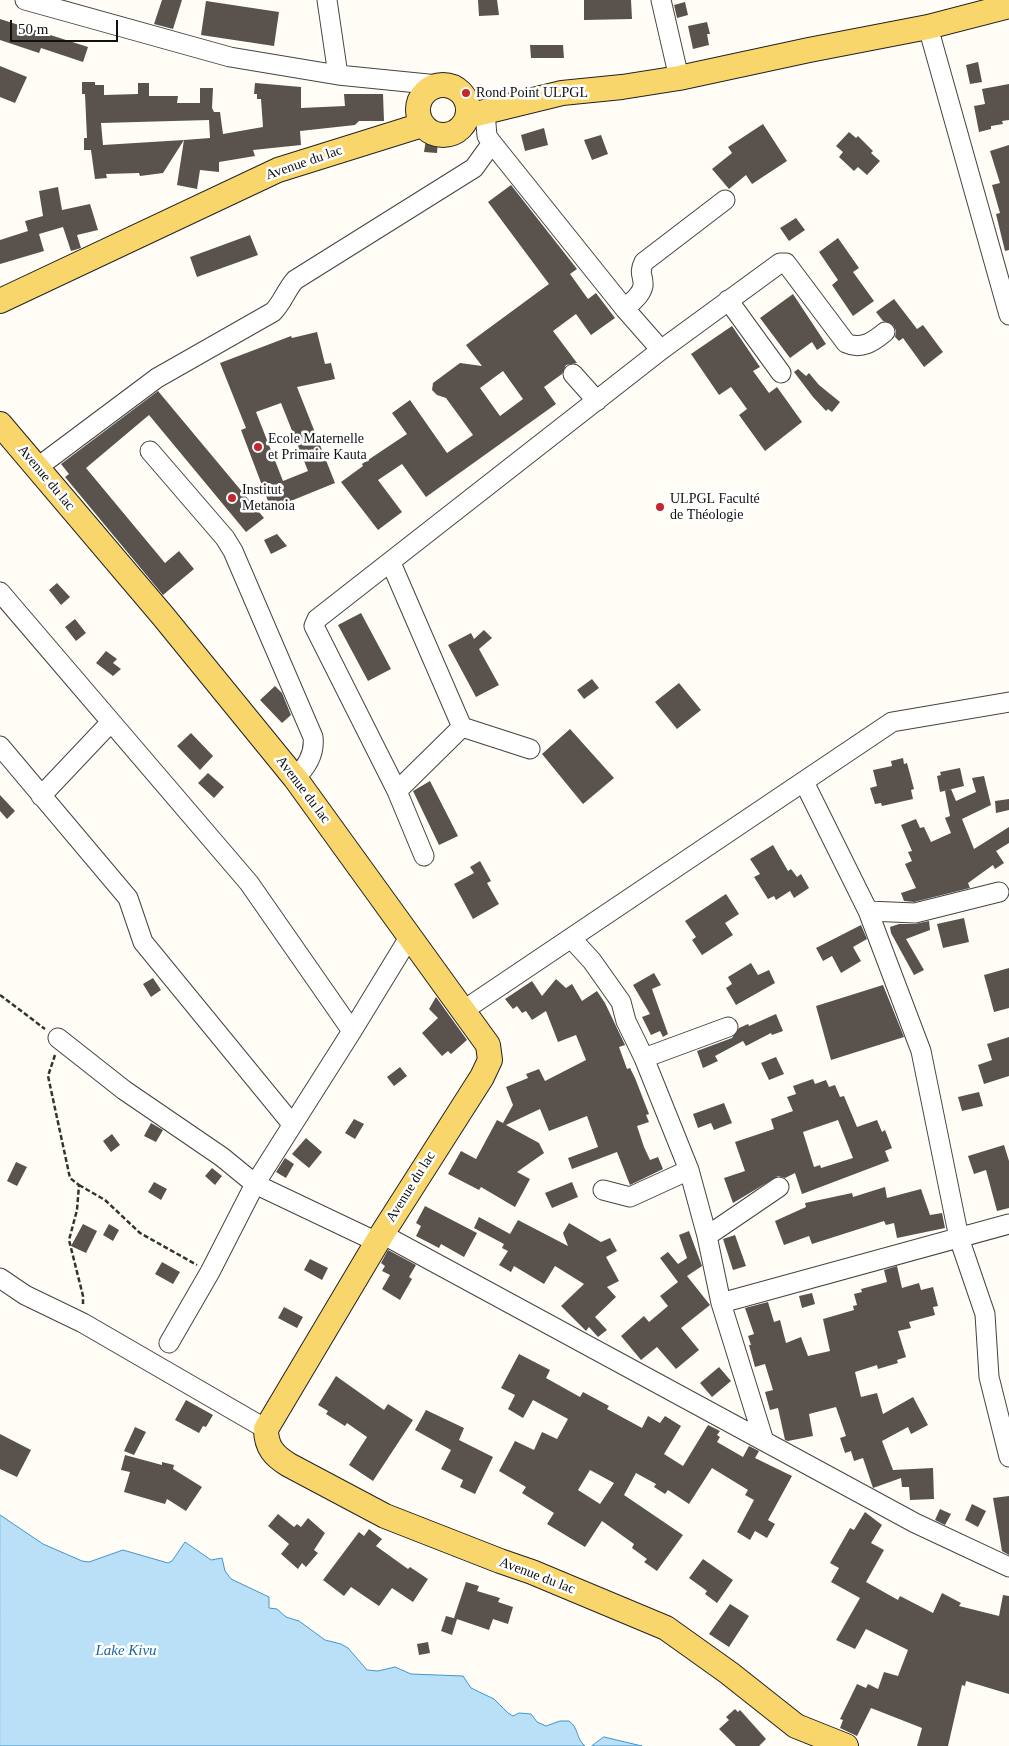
<!DOCTYPE html>
<meta charset="utf-8">
<style>
body{margin:0}
#map{position:relative;width:1009px;height:1746px;overflow:hidden;background:#fffdf5;font-family:"Times New Roman",serif}
canvas{display:block}
.scale{position:absolute;left:10px;top:20px;width:108px;height:22px;box-sizing:border-box;border:2px solid #111;border-top:0;padding-left:6px;font-size:15px;line-height:18px;white-space:nowrap;color:#111;-webkit-text-stroke:4px #fff;paint-order:stroke}
</style>
<div id="map">
<canvas width="1009" height="1746"></canvas>
<div class="scale">50 m</div>
</div>
<script>
const g = document.querySelector('canvas').getContext('2d');
g.lineJoin = 'round';
function fill(path, color) { g.fillStyle = color; g.fill(path, 'evenodd'); }
function strokePath(path, color, width, dash) { g.strokeStyle = color; g.lineWidth = width; g.lineCap = dash ? 'butt' : 'round'; g.setLineDash(dash || []); g.stroke(path); }
function drawText(font, color, halo, rows, align = 'center') {
  g.font = font + ' "Times New Roman",serif'; g.lineWidth = 5; g.setLineDash([]); g.textBaseline = 'middle'; g.strokeStyle = halo; g.fillStyle = color; for (const [text, x, y, turn = 0] of rows) {
    g.save(); g.translate(x, y); g.rotate((+turn || 0) * Math.PI / 180); g.textAlign = isNaN(turn) ? turn : align; if (halo) g.strokeText(text, 0, 0); g.fillText(text, 0, 0); g.restore();
  }
}
const water = new Path2D(`
 M0 1515 43 1544 82 1561 89 1562 123 1550 168 1563 172 1561 185 1542 211 1560 222 1558 225 1571 231 1579 269 1597V1608L277 1609 286 1617 299 1621 325 1640 341 1644 348 1648 367 1670 378 1671 395 1667 411 1674 463 1676 471 1688 494 1699 508 1713 513 1716 519 1713 531 1714 537 1722 546 1726 560 1721H569C579 1728 576 1739 585 1746H0Z
 M604 1737 642 1746H592Z`);
const building = new Path2D(`
 M162 0H182L173 29 154 24Z
 M478 0H497L499 15 479 16Z
 M584 0H631L632 19 584 20Z
 M206 1 279 12 274 46 201 35Z
 M685 2 688 15 677 18 674 5Z
 M0 19 88 47 83 62 41 48 39 53 0 40Z
 M707 22 710 34H707L709 45 693 49 688 26Z
 M530 45H563L564 58H531Z
 M978 62 982 82 970 84 966 65Z
 M0 66 27 77 15 103 0 97Z
 M82 82H95V85H104V95L138 94V83H149V96H178L177 103H200V88H213L212 108 214 112H220L223 134 263 127 261 99H257V94H254L255 83 301 87V108L345 106 344 94H383L384 121H359L355 125 300 131 301 145 253 150 255 156 219 162V172L200 170 197 189 177 185 184 140 210 138 209 120 101 123 103 145 184 140 163 173 140 176 139 173 106 174 107 178 95 179 91 150H84V138H87L85 94H82Z
 M1009 84V120L1002 121 1003 124 991 126V129L979 132 974 106 985 104 982 89Z
 M763 124 787 161 752 184 746 175 729 189 712 169 732 153 728 147Z
 M544 128 548 145 525 151 521 135Z
 M849 132 856 138 858 136 873 151 871 153 880 161 867 175 858 167 854 171 839 157 843 152 836 146Z
 M601 135 608 154 592 160 584 140Z
 M426 140 438 141 437 153 424 152Z
 M1009 145V250L1005 251 996 214 1000 213 992 185 1000 183 990 151Z
 M511 185 577 269 570 274 588 299 596 293 615 318 591 335 576 314 553 331 577 363 566 365 562 374 544 387 556 404 426 497 402 464 378 480 402 512 378 530 341 482 363 466 362 464 407 434 392 413 410 400 447 453 473 435 446 398 437 395 432 390 433 383 460 363 482 366 466 345 549 284 488 202ZM503 371 523 399 500 416 480 388Z
 M58 187 62 210 90 204 98 230 77 235 81 248 71 251 63 227 39 234 44 251 0 264V240L28 231 25 221 43 216 39 191Z
 M796 218 805 230 789 241 780 228Z
 M250 235 258 255 197 277 190 257Z
 M838 238 859 268 853 272 874 301 853 316 832 285 838 280 819 252Z
 M793 294 826 344 817 350 812 342 790 358 760 318Z
 M894 299 917 329 923 325 943 352 924 367 903 338 899 341 895 337 896 331 893 325 883 321 876 312Z
 M732 326 760 367 753 371 769 393 777 387 802 422 765 451 739 415 747 409 731 387 719 395 691 354Z
 M317 332 325 364 331 363 335 379 297 387 335 483 271 509 241 430 246 428 220 363 291 336 292 338ZM281 403 308 471 283 481 256 412Z
 M798 369 806 376 809 373 819 385 840 402 832 412 828 409 826 411 813 397 794 372Z
 M158 391 264 518 246 532 149 415 86 468 165 563 179 551 194 569 163 595 65 477 69 474 61 464Z
 M277 534 287 546 271 554 264 540Z
 M57 583 70 597 61 605 49 590Z
 M361 613 391 669 368 681 338 625Z
 M75 619 86 633 76 641 65 627Z
 M484 630 492 638 479 649 499 685 476 697 448 645 471 633 474 639Z
 M106 651 117 659 113 663 121 669 113 676 96 663Z
 M592 679 599 688 584 699 577 690Z
 M679 683 701 710 677 729 655 702Z
 M275 686 282 693 291 715 282 723 260 700Z
 M570 729 614 778 583 804 542 754Z
 M191 733 213 756 200 770 177 746Z
 M903 758 904 764 907 763 914 789 911 790 913 799 882 806 881 803 875 804 870 788 877 786 873 770 892 766 891 761Z
 M960 768 964 786 940 792 937 776 941 775 940 772Z
 M208 773 224 787 214 798 198 783Z
 M984 776 991 805 962 819 974 849 1009 827V843L996 851 1004 863 995 869 993 865 968 883 970 888 914 902 904 901 901 893 916 888 905 864 912 861 908 852 912 851 901 825 916 819 920 828 924 827 931 842 951 833 945 818 950 816 945 791 951 789 956 801 976 792 972 778Z
 M430 781 458 836 439 845 413 791Z
 M0 795 15 811 7 819 0 811Z
 M1009 799V810L996 813 995 801Z
 M773 845 788 871 791 869 797 877 801 874 809 888 794 898 790 891 776 900 774 896 768 899 754 877 760 874 750 859Z
 M480 861 491 881 487 883 499 904 473 919 454 884 474 873 470 867Z
 M726 894 739 914 725 923 733 935 702 955 692 940 696 937 685 921Z
 M964 918 969 942 943 948 937 924Z
 M929 921 930 930 906 939 924 970 914 975 891 933 890 927 899 924H915Z
 M861 925 867 939 853 947 861 961 841 973 832 956 823 961 816 948Z
 M751 963 758 975 769 970 775 983 736 1005 726 988 732 984 728 977Z
 M1009 968V1008L994 1012 984 975Z
 M654 973 661 985 652 989 668 1034 663 1037 660 1031 651 1035 642 1017 650 1014 633 985Z
 M153 978 161 990 151 997 143 984Z
 M556 979 566 988 572 984 582 1001 597 991 605 1003 625 1045 619 1047 627 1069 630 1068 635 1078 649 1114 646 1115 649 1122 637 1126 644 1147 650 1160 658 1157 663 1169 630 1185 617 1152 572 1169 568 1158 598 1147 587 1116 549 1131 540 1109 506 1125 539 1143 544 1153 517 1172 530 1179 515 1207 481 1187 479 1190 448 1174 461 1151 476 1159 497 1120 503 1123 513 1105 506 1087 528 1078 526 1074 539 1069 545 1081 586 1060 576 1035 558 1042 546 1011 532 1020 526 1011 522 1013 517 1006 513 1009 505 999 532 981 542 996Z
 M883 985 904 1037 831 1060 816 1006Z
 M436 997 467 1040 451 1054 448 1051 442 1056 422 1033 438 1018 429 1009Z
 M776 1014 783 1031 772 1035 771 1033 746 1046 743 1041 715 1056 718 1061 703 1068 697 1051 732 1038 739 1028 748 1024 749 1026Z
 M1009 1037V1076L984 1084 978 1065 992 1060 987 1044Z
 M776 1057 784 1074 769 1080 761 1063Z
 M400 1067 407 1076 394 1086 387 1077Z
 M813 1079 815 1084 826 1080 829 1087 835 1085 840 1097 844 1096 857 1127 877 1120 882 1132 885 1130 892 1148 885 1151 889 1161 802 1194 795 1173 785 1178 778 1176 733 1203 724 1178 745 1171 735 1142 774 1129 771 1119 793 1111 787 1097 796 1094 793 1086ZM838 1120 853 1158 821 1168 820 1165 814 1167 803 1132Z
 M979 1092 983 1106 962 1111 958 1097Z
 M724 1103 732 1123 714 1130 711 1123 698 1128 693 1114Z
 M354 1119 364 1124 355 1139 345 1133Z
 M151 1123 163 1130 156 1142 144 1136Z
 M112 1134 120 1145 111 1152 103 1141Z
 M306 1138 322 1152 309 1168 292 1154Z
 M1004 1145 1009 1161V1208L997 1211 986 1170 974 1174 968 1156Z
 M285 1158 294 1164 286 1178 276 1172Z
 M16 1162 27 1167 17 1186 7 1181Z
 M212 1168 222 1176 215 1185 205 1176Z
 M154 1182 167 1189 161 1200 148 1192Z
 M572 1182 578 1197 552 1208 545 1193Z
 M885 1187 887 1198 921 1189 930 1215 942 1213 945 1228 897 1238 894 1223 886 1225 884 1221 812 1244 809 1236 784 1245 775 1221 806 1207 805 1203 852 1193 853 1197Z
 M425 1206 477 1233 464 1257 441 1244 439 1248 416 1236 421 1226 416 1223Z
 M479 1217 510 1234 518 1220 568 1246 563 1233 569 1223 601 1242 610 1238 617 1251 606 1257 619 1281 607 1287 616 1297 595 1317 607 1330 598 1337 589 1327 586 1331 561 1306 584 1284 555 1266 544 1284 514 1266 511 1272 499 1265 508 1251 502 1248 504 1244 474 1228Z
 M83 1224 97 1231 86 1253 71 1246Z
 M109 1224 119 1230 113 1241 103 1235Z
 M689 1231 702 1266 687 1276 710 1305 681 1328 699 1350 676 1369 657 1347 641 1360 621 1336 644 1316 649 1322 668 1306 660 1296 678 1282 660 1258 668 1252 678 1264 687 1258 679 1235Z
 M735 1235 746 1266 733 1270 723 1239Z
 M388 1250 416 1265 409 1277 412 1279 400 1300 382 1289 390 1275 382 1271 385 1266 381 1263Z
 M310 1259 328 1268 322 1280 304 1270Z
 M162 1262 180 1272 173 1284 155 1274Z
 M897 1266 902 1288 919 1283 921 1290 933 1287 938 1306 933 1307 935 1315 909 1322 911 1328 898 1331 906 1357 897 1360 898 1363 878 1369 877 1365 855 1372 861 1397 877 1393 883 1414 913 1397 928 1425 911 1434 908 1427 882 1441 893 1470 933 1468 934 1499 910 1500 909 1487H902L901 1478 873 1488 863 1458 854 1461 851 1451 845 1453 840 1438 846 1436 836 1407 809 1414 813 1436 788 1441 785 1440 778 1408 770 1410 765 1392 773 1390 765 1364 755 1367 749 1345H751L748 1336 754 1334 745 1308 768 1302 774 1322 780 1320 786 1343 801 1337 808 1356 830 1351 823 1319 854 1310 853 1306 857 1305 854 1294 862 1292 861 1289 887 1282 884 1270Z
 M812 1293 815 1304 802 1308 799 1296Z
 M284 1307 303 1317 297 1328 278 1318Z
 M519 1354 550 1370 546 1378 580 1397 583 1392 609 1406 607 1409 642 1428 648 1416 660 1423 665 1416 681 1426 664 1454 683 1466 708 1425 720 1431 717 1435 720 1437 717 1442 743 1457 749 1446 759 1451 755 1458 792 1476 768 1520 775 1524 767 1538 755 1531 750 1540 737 1532 754 1500 745 1495 748 1490 712 1468 689 1504 668 1490 665 1494 654 1487 656 1484 636 1473 624 1495 683 1535 657 1571 644 1562 647 1559 632 1548 634 1544 602 1521 585 1547 547 1524 554 1513 522 1493 526 1487 499 1471 515 1441 534 1450 542 1432 557 1439 568 1419 533 1400 523 1418 508 1409 515 1395 501 1388ZM590 1470 614 1483 600 1504 578 1490Z
 M719 1367 731 1381 712 1397 700 1383Z
 M336 1376 384 1410 388 1404 413 1420 373 1481 349 1465 367 1437 347 1423 345 1426 326 1414 328 1411 318 1405Z
 M186 1400 213 1415 206 1427 203 1426 199 1433 175 1420Z
 M426 1410 464 1428 459 1440 493 1457 475 1494 460 1487 463 1480 441 1469 451 1450 415 1430Z
 M135 1427 146 1432 134 1455 124 1451Z
 M0 1434 31 1450 17 1477 0 1469Z
 M125 1455 162 1465V1462L174 1465 173 1469 202 1487 186 1511 167 1499 165 1504 124 1492 130 1472 121 1470Z
 M1009 1496V1555L1002 1551 993 1498Z
 M972 1504 986 1511 978 1527 965 1520Z
 M940 1509 951 1514 945 1525 935 1520Z
 M865 1512 882 1525 871 1543 884 1550 866 1582 898 1600 900 1596 933 1613 942 1593 961 1603 959 1606 999 1616 1003 1595 1009 1596V1694L966 1681 965 1686 962 1685 948 1746H917L922 1728 871 1708 857 1736 840 1728 843 1720 840 1719 857 1684 866 1688 868 1684 878 1689 884 1672 898 1676 908 1650 866 1629 855 1649 836 1640 860 1598 831 1582 839 1568 830 1563 850 1528 854 1530Z
 M278 1514 294 1527 297 1524 301 1527 308 1518 325 1533 314 1550 318 1553 306 1567 302 1563 298 1569 281 1554 289 1544 268 1526Z
 M369 1529 382 1539 376 1546 408 1569 410 1567 428 1579 413 1602 392 1588 379 1606 351 1587 344 1596 323 1580 359 1532 364 1536Z
 M703 1559 733 1580 717 1603 705 1594 707 1591 689 1578Z
 M466 1582 479 1586 477 1591 500 1598 498 1602 513 1607 508 1624 493 1619 489 1630 454 1618Z
 M730 1604 749 1616 729 1647 709 1634Z
 M446 1616 457 1619 452 1635 441 1631Z
 M428 1642 430 1653 419 1655 417 1644Z
 M735 1709 738 1712 740 1710 766 1739 759 1746H736L719 1729 729 1720 726 1717Z`);
const path = new Path2D(`
 M0 995 45 1029
 M55 1055 48 1076 70 1178 79 1185 77 1210 69 1240 83 1296V1304
 M79 1185 105 1200 140 1233 197 1265`);
const minor = new Path2D(`
 M25 0 230 57 338 75 438 85
 M327 0 338 75
 M661 0 679 78
 M928 27 1009 315
 M485 112 487 136 492 143 625 309 661 350
 M728 300 781 373
 M625 309C631 302 641 296 643 286 644 276 638 274 644 262L725 200
 M573 374 597 401
 M150 451 225 538 233 551 313 737C315 754 307 767 295 778
 M38 467 157 378 273 312C283 302 286 290 295 280L474 168 492 143
 M391 563 462 727 397 791
 M0 592 249 883 352 1031
 M462 727 530 749
 M0 746 128 898 143 942 292 1124
 M804 782 868 911 921 1051 959 1238 985 1314 989 1377 1009 1457
 M41 796 111 722
 M424 856 397 791 314 626 317 619 661 350 780 263H786L846 343C861 350 873 342 885 332
 M868 911 915 913 999 892
 M571 938 592 961 621 1002 626 1021 644 1058 689 1170 707 1236 721 1303 763 1438
 M464 1010 892 722 1009 702
 M58 1038 124 1090 222 1157 255 1184 377 1242
 M644 1058 728 1027
 M603 1190 630 1197 689 1170
 M382 1234 915 1523 1009 1567
 M707 1236 779 1187
 M0 1278 25 1295 83 1323 266 1429
 M721 1303 1009 1224
 M169 1343 210 1272 255 1184 352 1031 410 936`);
const major = new Path2D(`
 M418 110a25 25 0 1 1 50 0a25 25 0 1 1-50 0Z
 M468 116 562 93 622 87 679 78 809 50 928 27 1009 6
 M0 301 278 170 422 125
 M0 424 163 616 295 778 488 1045 490 1060 482 1077 382 1234 266 1429C266 1447 274 1456 289 1465L385 1516 500 1561 532 1572 666 1628 729 1673 796 1726 846 1746`);
const markers = [
 [466,93,5,"#c4262e"],
 [258,447,5,"#c4262e"],
 [232,498,5,"#c4262e"],
 [660,507,5,"#c4262e"]
];
const poiNames = [
 ["Rond Point ULPGL",476,93],
 ["Ecole Maternelle",268,439],
 ["et Primaire Kauta",268,455],
 ["Institut",242,490],
 ["Metanoia",242,506],
 ["ULPGL Faculté",670,499],
 ["de Théologie",670,515]
];
const streetNames = [
 ["Avenue du lac",304,163,-19],
 ["Avenue du lac",46,478,50],
 ["Avenue du lac",303,790,53],
 ["Avenue du lac",411,1187,-58],
 ["Avenue du lac",537,1576,21]
];
const waterNames = [
 ["Lake Kivu",126,1651]
];
fill(water, '#b9e0f7');
strokePath(water, '#3f96cf', 1);
fill(building, '#5a524d');
strokePath(minor, '#444', 21);
strokePath(major, '#222', 26);
strokePath(path, '#333', 2.5, [5, 2.5]);
strokePath(minor, '#fff', 19);
strokePath(major, '#f9d66b', 24);
for (const [x, y, r, color] of markers) { const dot = new Path2D(); dot.arc(x, y, r, 0, 2 * Math.PI); g.fillStyle = color; g.fill(dot); strokePath(dot, '#fff', 2); }
drawText('14px', '#111', '#fff', poiNames, 'left');
drawText('14px', '#111', '#fff', streetNames);
drawText('italic 15px', '#1768a6', '#fff', waterNames);
</script>
